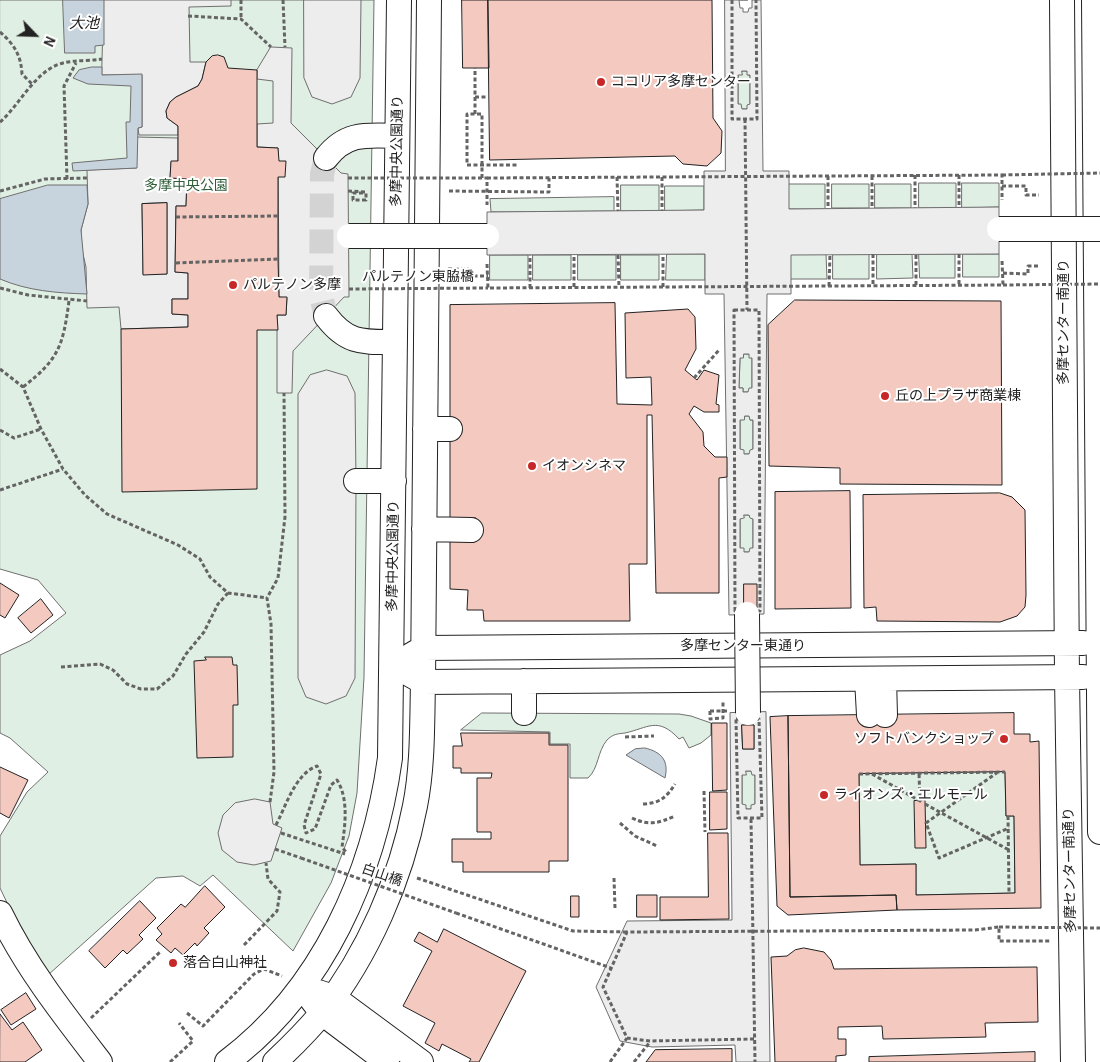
<!DOCTYPE html>
<meta charset="utf-8">
<style>
body{margin:0}
#map{position:relative;width:1100px;height:1062px;overflow:hidden;background:#fff;font-family:"Alegreya Sans",sans-serif}
canvas{display:block}
.north{position:absolute;left:10px;top:10px;width:50px;height:50px;-webkit-text-stroke:4px #fff;paint-order:stroke;rotate:114deg;font-size:14px;font-weight:700;line-height:20px;text-align:center;color:#222}
.north::after{content:'';display:block;margin:auto;width:18px;height:22px;background:#222;clip-path:polygon(50% 0,100% 100%,50% 72%,0 100%)}
</style>
<div id="map">
<canvas width="1100" height="1062"></canvas>
<div class="north">N</div>
</div>
<script>
const g = document.querySelector('canvas').getContext('2d');
g.lineJoin = 'round';
function fill(path, color) { g.fillStyle = color; g.fill(path, 'evenodd'); }
function strokePath(path, color, width, dash) { g.strokeStyle = color; g.lineWidth = width; g.lineCap = dash ? 'butt' : 'round'; g.setLineDash(dash || []); g.stroke(path); }
function drawText(font, color, halo, rows, align = 'center') {
  g.font = font + ' "Alegreya Sans","Noto Sans JP",sans-serif'; g.lineWidth = 4; g.setLineDash([]); g.textBaseline = 'middle'; g.strokeStyle = halo; g.fillStyle = color; for (const [text, x, y, turn = 0] of rows) {
    g.save(); g.translate(x, y); g.rotate((+turn || 0) * Math.PI / 180); g.textAlign = isNaN(turn) ? turn : align; if (halo) g.strokeText(text, 0, 0); g.fillText(text, 0, 0); g.restore();
  }
}
const green = new Path2D(`
 M0 0H374L364 677 357 793 349 836 331 883 293 951 213 875 200 886 183 876 156 878 48 975 20 930 0 888V836L27 792 48 772 10 738 0 733V655L30 641 66 613 38 580 0 569Z
 M742 71H747L748 75H750V104L747 109H741L738 104V75Z
 M919 183H956V208H919Z
 M962 183H999V207L962 208Z
 M788 184H825V209H789Z
 M832 184H869V208H832Z
 M875 184H911V208H875Z
 M621 185H659V211H621Z
 M665 186H704V210L665 211Z
 M614 197V211L491 212 490 199Z
 M667 254H705V280H666Z
 M826 254 827 279H790V255Z
 M833 254H869V279H833Z
 M877 254H912L913 278 877 279Z
 M919 254H955V278H920Z
 M963 254H999V277H963Z
 M490 255H528V280H490Z
 M533 255H571V280H533Z
 M578 255H616V280H578Z
 M621 255H659V280H621Z
 M743 354H749L752 358V388L749 392H743V388H739L740 358Z
 M744 416H750V420H753V450L750 454H744L740 450V420Z
 M744 515H750L753 518V548L750 552H744L740 548V518Z
 M482 713 679 714 691 716 711 723V735L701 743 689 748 683 737 679 739C658 716 648 728 625 733 617 734 613 734 607 740 597 752 599 768 588 778H570V744H550V732L461 730Z
 M746 771H752L755 775V805L751 809H746L742 805V775Z
 M1005 772 1006 816H1014L1015 893 916 895V864L860 865 859 774Z`);
const parking = new Path2D(`
 M104 0H231V6L189 7 190 62H206L202 79 198 86 176 97 170 102 166 111 167 118 178 126V135H139L138 128 142 127V75H102Z
 M304 0H361L360 78 351 97 332 104 312 97 304 78Z
 M725 0H748H739L740 8H743V12H748L749 8H752V0H761L763 171H789V209L999 207V254L791 255V294H767L764 614 729 615 724 294H705V254L487 255V212L704 210V171H725ZM742 71H747V75H750V104L747 105V109H742L741 104H738V75H742ZM744 354H749V358H752V388H749L748 392H743V388H739L740 358H743ZM745 416H749L750 420H753V449L750 450 749 454H744V450L740 449V420H744ZM744 515H749L750 518 753 519V548H750L749 552H744V548H740V519L744 518Z
 M271 47 292 48 291 123 341 173 348 174 349 297H344L293 351 292 393H277V315H286L287 298 279 297 278 148 257 147V124L273 123V81L257 79V70Z
 M136 137 178 138V161L171 162 170 178 187 179 186 206H176L175 272 188 273V299H172V314L188 315V327L121 329 119 307 87 308 86 267 82 250 81 230 88 204 87 170 136 168ZM167 203V274H143L142 204Z
 M327 370 347 376 355 393 356 481 355 678 346 696 326 704 306 697 298 678V394L310 375Z
 M766 712 770 1062H736L735 1045 652 1047 620 1041 596 987 627 921 732 920 730 713ZM742 725H754V749H743ZM746 771H751L752 775H755V804L751 805V809H746V805L742 804V775H746Z
 M255 799 270 802 273 824 282 828 271 861 254 865 237 862 222 850 218 833 223 815 235 803Z`);
const water = new Path2D(`
 M63 0H104V45L95 46V53H65Z
 M92 67H102V75L142 74V127L138 128 137 168 73 171 72 163 127 158 126 122H130L131 86 88 84 73 78 79 70Z
 M48 185H87L88 204 81 230 87 294C57 293 28 291 0 279V199Z
 M645 748C662 752 669 761 665 778L626 755 635 749Z`);
const building = new Path2D(`
 M462 0H488L489 68H463Z
 M488 0H712L713 118 722 131 721 153 707 166 683 164 675 156 490 160Z
 M218 55 224 57 228 68 257 70V147L278 148 279 161H286L285 177H278V259L279 297H287L286 315H277L278 330H257V489L122 492 121 329 188 327V315L172 314V299H188V273L175 272 176 206H186L187 179 170 178 171 161H178V126L167 118 166 111 170 102 176 97 198 86 202 79 206 62 212 56Z
 M167 203V274L143 275 142 204Z
 M795 300 1001 301 1002 485 840 484V468L769 466 768 325Z
 M615 303 617 404 652 405 651 377 626 378 625 313 688 309 695 317 696 349 685 370 697 380 704 370 719 375 716 404 719 405V412H704L694 406 689 414 703 432 704 446 715 457H727V477L719 478V593H656L652 415H647V564H629L630 621H484L483 610H467L468 590 450 589V540H466L476 518H450V305Z
 M850 491 851 608 775 609V492Z
 M1000 493 1012 497 1025 510 1026 595 1025 607 1017 616 1000 622 877 621 876 607 864 608 863 495Z
 M0 583 19 595 5 618 0 615Z
 M744 584H757V608H744Z
 M41 599 53 615 31 633 18 618Z
 M205 657H232L233 665H237L238 705H233V757L197 758 194 661 206 660Z
 M1014 713V734H1030V742L1039 741 1041 908 897 910 896 895 790 897 788 716ZM1005 772 1006 816H1014L1015 893 916 895V864L860 865 859 774Z
 M788 716 790 897 896 895 897 910 788 915 777 906 770 717Z
 M712 723H727V790L713 791Z
 M742 725H754V749H743Z
 M461 733H549V745H568V861H549V872H463V862H452V839H491V832H477V778H491L492 773H461V768H453V746H462Z
 M0 767 28 780 9 818 0 813Z
 M710 792H727V829L710 830Z
 M925 800 926 848H915L914 801Z
 M708 833H728L729 919 660 920V897H708Z
 M205 886 225 907 204 928 209 933 197 946 195 943 183 955 175 948 171 953 156 940 162 934 157 928 181 904 185 907Z
 M637 895H657V917H637Z
 M571 896H579V917H571Z
 M140 901 156 918 139 935 143 939 127 954 123 950 105 968 89 951Z
 M444 929 526 971 479 1062H469L471 1059 442 1044 439 1051 425 1043 435 1023 403 1006 432 951 414 941 419 932 437 942Z
 M804 948 824 952 831 960 834 969 1037 967 1038 1022 985 1023 986 1037 883 1039 882 1026 838 1027V1039H846V1055L836 1056V1062H775L771 957 787 956 795 950Z
 M26 993 36 1009 11 1025 1 1010Z
 M0 1014 12 1030 23 1022 42 1050 25 1062H0Z
 M732 1049V1062H646L655 1050Z
 M1035 1052V1062H869V1057Z`);
const minorTunnel = new Path2D(`
 M326 158 322 174 321 296 326 316`);
const path = new Path2D(`
 M241 0V19
 M283 0 285 47
 M732 0V119H757L756 0
 M188 16 241 19 271 47
 M0 32C15 45 21 56 22 74L33 85
 M475 97H489
 M475 114V68
 M745 119 747 310
 M0 122C20 105 35 70 63 63 75 60 90 61 102 59
 M915 175V208
 M959 175V208
 M828 176V209
 M872 176V208
 M617 177 618 211
 M662 177V211
 M482 178V114H467V165H518
 M487 178 1002 175V200
 M67 179 64 86 76 63
 M1002 186H1026V195H1039
 M0 191 45 179 87 178
 M348 191 366 192V200H353V193H364
 M449 191 549 192V178
 M176 217 278 216
 M873 254V286
 M959 254V285
 M618 255 619 287
 M176 263 278 259
 M487 264 488 288 1003 285 1002 260
 M448 269H468V276H488
 M1003 273 1028 274V266H1040
 M916 285V254
 M829 286 830 254
 M574 287V255
 M663 287V255
 M0 288 28 295 87 301
 M530 288V255
 M734 310H759L760 611H735Z
 M0 369 23 387 41 429 63 469 85 495 107 514 178 545 200 559 210 577 228 593 267 598
 M694 378 720 349
 M23 387C59 359 63 346 69 301
 M0 430 14 438 41 429
 M0 490 63 469
 M61 667 100 664 113 670 127 684 141 689H157L173 676 186 654 204 632 218 604 228 593
 M710 711V719L723 718V700
 M736 719H759L762 818H738Z
 M625 737 654 736
 M998 772 926 823 939 858 1009 828
 M859 774 1005 772
 M872 774 920 801 919 773
 M704 791 705 832
 M270 802 274 772 271 624 267 598 278 578 285 517 284 393
 M643 804C660 803 666 798 675 784
 M925 804 1009 850
 M1008 816 1009 893
 M632 818C649 826 659 823 675 816
 M751 819 755 1062
 M620 823 635 836 657 846
 M276 825C286 806 295 774 317 766L321 774 304 825 306 833 315 829 331 785 337 780C349 799 345 826 342 847L346 852
 M281 833 345 854
 M275 849 301 858
 M417 878 573 931 627 932
 M614 878 615 908
 M456 913 611 968
 M244 945 277 911 280 892 268 879 266 863
 M187 1013 203 1026 254 974 264 969 282 976
 M91 1018 161 951
 M754 1039 650 1041 627 1038 603 987 627 932 975 930 999 927V941H1051
 M170 1062 193 1041 179 1023
 M610 1062 627 1038
 M634 1062 650 1042`);
const minor = new Path2D(`
 M1062 0 1067 677 1073 1062
 M1094 0 1100 832
 M326 158C346 132 367 135 397 136
 M326 316C347 344 363 342 395 342
 M425 429H450
 M356 481H394
 M424 529 471 530
 M411 655 423 648 1083 643
 M409 674 423 682 1083 677
 M867 679 869 715
 M884 679 885 715
 M524 681V713
 M0 913C26 967 63 1014 100 1062
 M318 992 333 997 421 1062
 M312 1000 322 1013 387 1062
 M227 1062C323 990 374 874 390 758L399 0
 M275 1062C292 1046 308 1030 322 1013 368 954 401 879 415 806 423 766 422 723 423 682L429 0`);
const pathBridge = new Path2D(`
 M1002 175 1100 173
 M348 178H487V205
 M1003 285 1100 284
 M349 289 488 288
 M710 711H727
 M301 858 456 913
 M999 927 1100 928`);
const minorBridge = new Path2D(`
 M999 229H1100
 M349 236H487
 M747 614 748 713`);
const markers = [
 [601,82,5,"#c62828"],
 [233,285,5,"#c62828"],
 [885,396,5,"#c62828"],
 [532,466,5,"#c62828"],
 [1004,739,5,"#c62828"],
 [824,795,5,"#c62828"],
 [173,963,5,"#c62828"]
];
const poiNames = [
 ["ココリア多摩センター",611,82],
 ["パルテノン多摩",243,285],
 ["丘の上プラザ商業棟",895,396],
 ["イオンシネマ",542,466],
 ["ソフトバンクショップ",994,739,"right"],
 ["ライオンズ・エルモール",834,795],
 ["落合白山神社",183,963]
];
const streetNames = [
 ["多摩中央公園通り",397,151,-89],
 ["パルテノン東脇橋",418,277],
 ["多摩センター南通り",1064,322,-90],
 ["多摩中央公園通り",393,556,-89],
 ["多摩センター東通り",743,646],
 ["多摩センター南通り",1070,870,-91],
 ["白山橋",382,875,19]
];
const parkNames = [
 ["多摩中央公園",186,186]
];
const waterNames = [
 ["大池",84,23]
];
fill(green, '#e0efe3');
strokePath(green, '#6f6f6f', 1);
fill(parking, '#ededed');
strokePath(parking, '#6f6f6f', 1);
fill(water, '#c7d3dd');
strokePath(water, '#6f6f6f', 1);
fill(building, '#f3c9c0');
strokePath(building, '#222', 1);
strokePath(minorTunnel, '#d3d3d3', 24, [24, 12]);
strokePath(minor, '#222', 26);
strokePath(path, '#646464', 3, [4, 2.5]);
strokePath(minor, '#fff', 24);
strokePath(minorBridge, '#222', 26, []);
strokePath(pathBridge, '#646464', 3, [4, 2.5]);
strokePath(minorBridge, '#fff', 24);
for (const [x, y, r, color] of markers) { const dot = new Path2D(); dot.arc(x, y, r, 0, 2 * Math.PI); g.fillStyle = color; g.fill(dot); strokePath(dot, '#fff', 2); }
drawText('14px', '#222', '#fff', poiNames, 'left');
drawText('14px', '#222', '#fff', streetNames);
drawText('14px', '#2f5e38', '#fff', parkNames);
drawText('italic 15px', '#222', '#fff', waterNames);
</script>
